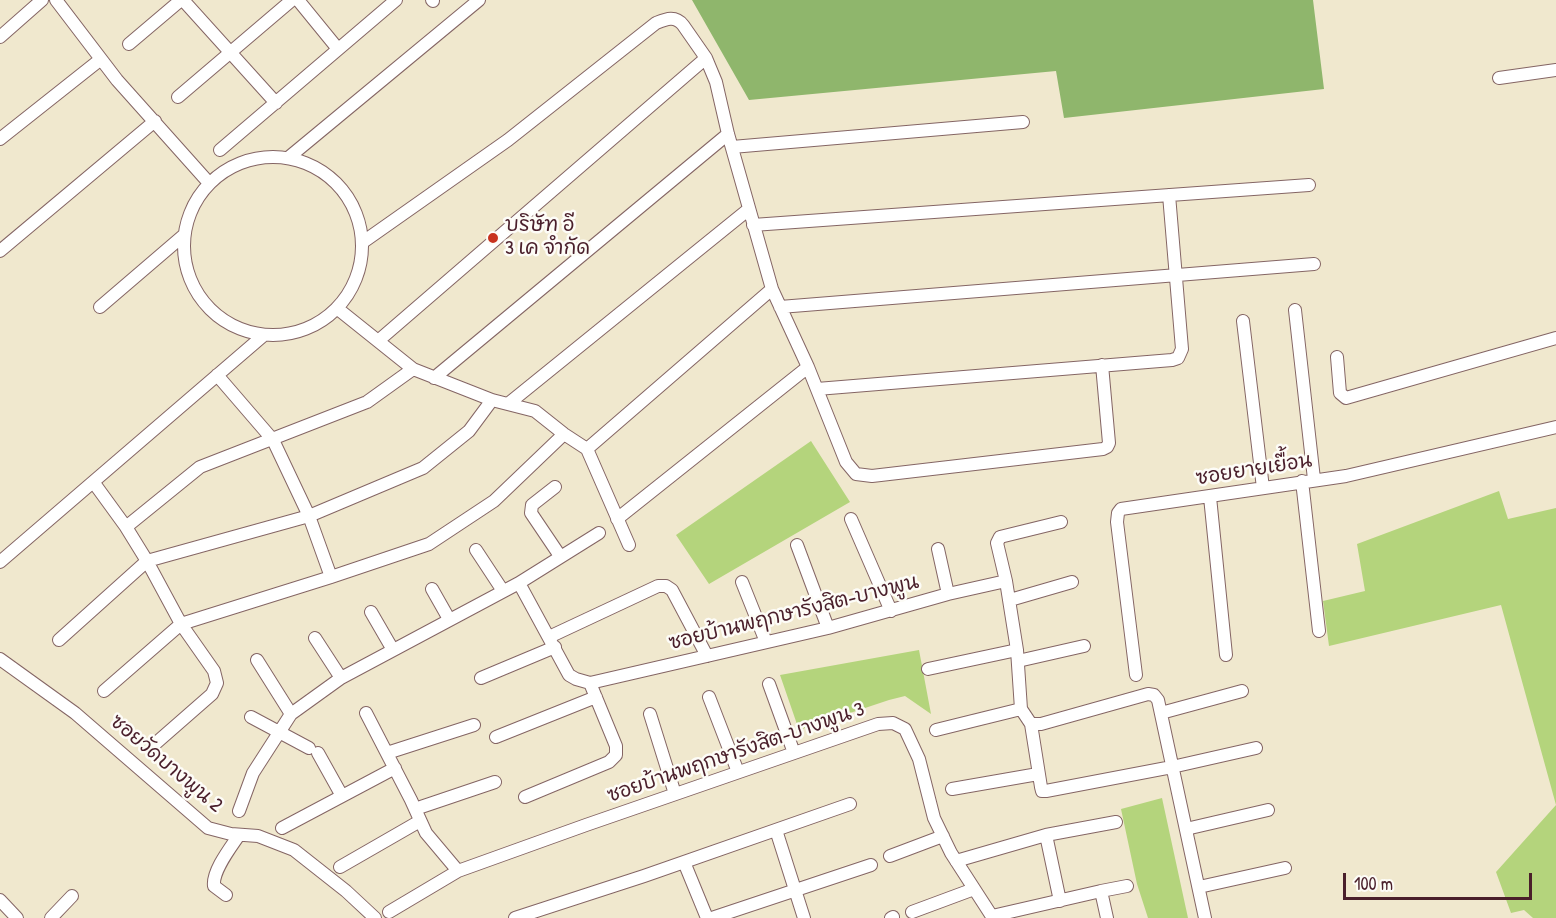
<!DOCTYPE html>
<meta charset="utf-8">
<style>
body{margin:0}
#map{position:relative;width:1556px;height:918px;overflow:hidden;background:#f0e8ce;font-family:"Patrick Hand",sans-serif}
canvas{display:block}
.scale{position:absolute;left:1343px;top:873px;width:189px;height:27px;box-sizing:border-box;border:3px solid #4a1f2b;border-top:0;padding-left:8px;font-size:18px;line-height:21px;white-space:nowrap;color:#4a1f2b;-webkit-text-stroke:4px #fdfcf7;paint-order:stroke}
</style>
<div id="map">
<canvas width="1556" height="918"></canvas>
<div class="scale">100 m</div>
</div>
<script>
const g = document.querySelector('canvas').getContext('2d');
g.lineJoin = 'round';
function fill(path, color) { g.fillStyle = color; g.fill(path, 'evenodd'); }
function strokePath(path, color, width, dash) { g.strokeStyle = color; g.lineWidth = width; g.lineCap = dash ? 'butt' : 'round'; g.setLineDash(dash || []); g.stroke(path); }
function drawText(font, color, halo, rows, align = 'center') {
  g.font = font + ' "Patrick Hand","Playpen Sans Thai",sans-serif'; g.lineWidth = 5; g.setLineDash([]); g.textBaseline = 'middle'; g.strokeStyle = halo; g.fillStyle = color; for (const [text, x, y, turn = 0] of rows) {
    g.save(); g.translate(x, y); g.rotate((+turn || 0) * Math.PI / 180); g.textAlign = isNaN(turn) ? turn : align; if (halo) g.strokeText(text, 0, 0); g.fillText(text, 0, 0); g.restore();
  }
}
const green = new Path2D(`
 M811 441 850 502 709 584 676 535Z
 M1499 491 1508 519 1556 508V918H1533L1524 910 1511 913 1496 872 1556 805 1501 605 1329 646 1323 601 1365 591 1357 544Z
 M919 650 931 714 905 696 889 700 799 730 780 675Z
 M1162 798 1188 918H1148L1137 884 1121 809Z`);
const forest = new Path2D(`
 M692 0H1313L1324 89 1064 118 1056 71 749 100Z`);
const minor = new Path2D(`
 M56 0 117 80 209 183
 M183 0 276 103
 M298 0 338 49
 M432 0 433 1
 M0 37 42 0
 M129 44 181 0
 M1499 78 1556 70
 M178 97 292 0
 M0 139 101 59
 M732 147 1023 122
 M220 150 396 0
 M184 246a89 89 0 1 1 178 0a89 89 0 1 1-178 0Z
 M288 158 479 0
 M753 225 1309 185
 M363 242 508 140 656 23C666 19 675 15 683 25L706 58 716 82 728 134 772 289 808 367 846 462 856 474 872 476 1103 449 1107 447 1109 443 1102 365
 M0 251 155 121
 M100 307 184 235
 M780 307 1314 264
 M338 309 413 369 492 400 535 411 564 434 587 449 629 545
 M1295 310 1314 479
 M1243 321 1263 488
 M378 341 706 58
 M1337 357 1340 393 1346 398 1556 338
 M217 375 273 440 309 516 331 577
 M434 378 728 134
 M817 389 1172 360 1178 358 1182 349 1169 195
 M508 404 749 209
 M587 449 772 289
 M1302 481 1319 631
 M94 483 126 527 147 561 181 624 214 671 217 683 212 694 156 743
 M555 487 532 505 531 513 560 556
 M1210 497 1226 655
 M617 519 808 367
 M851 519 891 611
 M126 527 200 467 367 402 413 369
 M797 545 828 628
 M938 549 948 594
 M476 550 503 591
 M0 562 264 335
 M1006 581 997 543 1000 537 1061 522
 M742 582 766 642
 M519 583 599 533
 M432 589 449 619
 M1010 600 1072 582
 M371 612 393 650
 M549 637 658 586H666L672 590 707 656
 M315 638 341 678
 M59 640 147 561 309 516 423 468 469 431 492 400
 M0 659 75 713 208 828 231 834 258 836 294 850 346 891 375 918
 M257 660 291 714
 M1018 661 1084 646
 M928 669 1017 650
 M1136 675 1117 522 1118 513 1121 509 1346 476 1556 427
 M481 678 555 647
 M769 684 794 753
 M104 691 181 624 331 577 429 544 494 501 564 434
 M709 697 738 772
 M366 713 411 800 426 833 458 871
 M1161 713 1242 691
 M650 714 675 794
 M251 717 309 748
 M1031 724 1041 787 1042 791H1046L1172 767 1256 748
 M936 730 1021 709
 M496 737 596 697
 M318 753 342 796
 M387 753 474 725
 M952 789 1038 774
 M525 797 609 762 616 755V746L590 683
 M415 809 495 782
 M239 811 253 773 291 714 341 678 519 583 569 675 576 679 590 683 828 628 948 594 1006 581 1017 650 1021 709 1031 724H1041L1148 694 1154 695 1158 700 1205 918
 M282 828 395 768
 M1186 829 1268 810
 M776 830 804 918
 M1046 835 1060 901
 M890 856 943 836
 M956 861 1046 835 1116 822
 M684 862 707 918
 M340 867 420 821
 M1199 887 1285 868
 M1101 891 1127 886
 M226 895 214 886C212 871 231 847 239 835
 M0 900 17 918
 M389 912 458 871 586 825 878 724 893 723 905 729 919 759 934 818 951 853 993 918
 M912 912 974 889
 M992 916 1101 891 1107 918
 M51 918 72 896
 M515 918 644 876 850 804
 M712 918 871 865
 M891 918 893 917`);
const markers = [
 [493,238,6,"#c8321e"]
];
const poiNames = [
 ["บริษัท อี",505,226],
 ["3 เค จำกัด",505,249]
];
const streetNames = [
 ["ซอยยายเยื้อน",1254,470,-9],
 ["ซอยบ้านพฤกษารังสิต-บางพูน",794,613,-14],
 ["ซอยบ้านพฤกษารังสิต-บางพูน 3",736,753,-19],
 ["ซอยวัดบางพูน 2",166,764,40]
];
fill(green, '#b4d47c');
fill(forest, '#8fb66c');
strokePath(minor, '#846564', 14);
strokePath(minor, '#fff', 12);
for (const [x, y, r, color] of markers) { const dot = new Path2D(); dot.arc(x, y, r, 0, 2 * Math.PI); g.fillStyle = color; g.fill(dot); strokePath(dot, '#fdfcf7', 2); }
drawText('20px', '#4a1f2b', '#fdfcf7', poiNames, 'left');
drawText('20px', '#4a1f2b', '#fdfcf7', streetNames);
</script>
